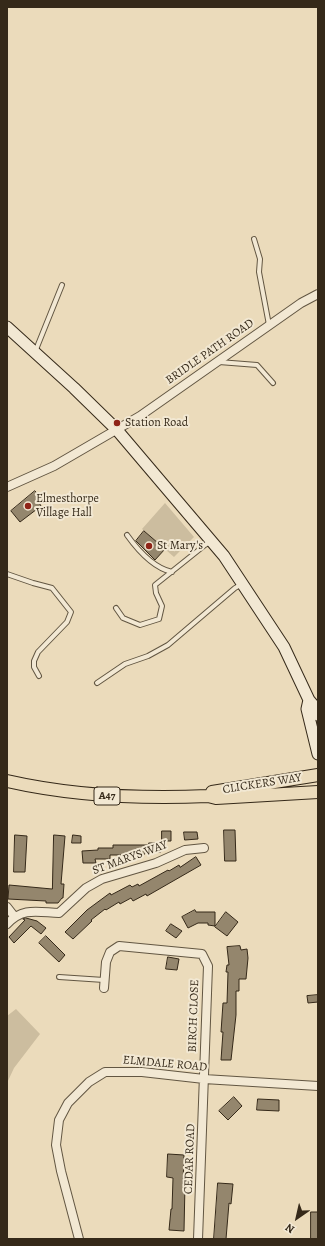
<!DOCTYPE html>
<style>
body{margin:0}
#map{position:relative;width:325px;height:1246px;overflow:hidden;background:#ebdbbb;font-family:Alegreya,serif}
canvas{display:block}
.frame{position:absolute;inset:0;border:8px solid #352919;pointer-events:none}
.north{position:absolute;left:277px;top:1198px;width:40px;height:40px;-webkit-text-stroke:3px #f2e8d3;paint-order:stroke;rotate:214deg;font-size:11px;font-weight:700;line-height:16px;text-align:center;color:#352919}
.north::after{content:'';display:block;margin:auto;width:14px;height:18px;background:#352919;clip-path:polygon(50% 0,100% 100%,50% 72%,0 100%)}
</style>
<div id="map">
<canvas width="325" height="1246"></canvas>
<div class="frame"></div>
<div class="north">N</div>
</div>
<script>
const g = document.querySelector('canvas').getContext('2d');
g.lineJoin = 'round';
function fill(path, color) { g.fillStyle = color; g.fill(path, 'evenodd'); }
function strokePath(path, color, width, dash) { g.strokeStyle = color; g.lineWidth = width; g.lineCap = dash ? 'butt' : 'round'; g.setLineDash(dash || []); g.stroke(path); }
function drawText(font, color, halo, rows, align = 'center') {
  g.font = font + ' Alegreya,serif'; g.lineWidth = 4; g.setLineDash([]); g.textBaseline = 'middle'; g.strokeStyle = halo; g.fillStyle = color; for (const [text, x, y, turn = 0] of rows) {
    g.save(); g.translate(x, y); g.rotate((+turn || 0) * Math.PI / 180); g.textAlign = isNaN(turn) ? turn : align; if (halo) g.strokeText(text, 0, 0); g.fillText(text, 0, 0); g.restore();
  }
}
const green = new Path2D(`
 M165 503 194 537 174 557 142 529Z
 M16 1009 40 1034 14 1068 7 1083V1016Z`);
const building = new Path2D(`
 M35 491 41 498 38 501 41 506 20 522 11 511Z
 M144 531 165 549 155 560 136 541Z
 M224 830H235L236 861H225Z
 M162 831H171V841H162Z
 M184 832H197L198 839 185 840Z
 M15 835 27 836 25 872H14Z
 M54 835 65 836 61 884H64L63 898H62L58 903H46V901L8 899 9 885 52 889Z
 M73 835 81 836V843H72Z
 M149 843H160L161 852 144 853V855H110V859H95L96 863H83L82 851 98 850V848H113V845H149Z
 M196 857 201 865 147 896 146 894 133 901 131 898 120 904 119 902 106 910 105 909 91 920 92 921 73 939 65 932 87 910 110 893 111 895 130 885 132 887 138 884 139 886 168 870 169 871 179 865 180 867Z
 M195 910 196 912H215V926L208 925V923H198L188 928 182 917Z
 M226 912 238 922 227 936 215 927Z
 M26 918 37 921 46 928 41 934 31 926 14 943 9 937 25 920 23 919Z
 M171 924 182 931 176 938 166 931Z
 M46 936 65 955 59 962 39 943Z
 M240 946 241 950 247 949 248 958 246 979H239V991H236V1015L231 1060H221L223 1032H221L223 1003H227L228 972H226L227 965H229L227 947Z
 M168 957 179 959 177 970 166 969Z
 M318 995V1002L308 1003 307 996Z
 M234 1097 242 1106 228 1120 219 1111Z
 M258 1099 279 1100V1111L257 1110Z
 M168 1154 184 1155 183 1184H185L184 1231 169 1230 171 1209H172L173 1178 167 1177Z
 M218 1183 233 1184 231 1204 229 1203 226 1239H214Z
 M311 1212H318V1239H311Z`);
const service = new Path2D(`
 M254 239 260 259 259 272 269 325
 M35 352 62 285
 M219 362 257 365 273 383
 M127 535C137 549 154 568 172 572
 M7 574 33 583 52 588 71 612 67 622 38 652 34 661V667L39 676
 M116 608 123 618 140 625 159 619 162 606 156 593 155 585 205 545 211 541
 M97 683 125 664 148 656 168 645 235 588 242 584
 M59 977 104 980`);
const minor = new Path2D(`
 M7 487 54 466 140 416 301 303 318 294
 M7 907 14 916
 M7 924C23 907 37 912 59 913L86 888 102 879 156 863 185 850 204 848
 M104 988 106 962 110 952 119 946 202 954 208 966 198 1239
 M79 1239 61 1171 56 1145 59 1120 68 1103 89 1082 105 1072H142L204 1079 318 1086`);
const secondary = new Path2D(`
 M7 327 74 388 117 430 224 556 284 647 309 700 315 707 318 715
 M309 700 307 709 318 754`);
const primary = new Path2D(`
 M7 781C73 796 141 799 208 796L216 798 318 792
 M212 792 318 775`);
const markers = [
 [117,423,4,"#8f2418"],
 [28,506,4,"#8f2418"],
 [149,546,4,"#8f2418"]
];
const shields = [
 [107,796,26]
];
const shieldNames = [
 ["A47",107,796]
];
const streetNames = [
 ["BRIDLE PATH ROAD",210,352,-35],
 ["CLICKERS WAY",262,784,-9],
 ["ST MARYS WAY",130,858,-20],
 ["BIRCH CLOSE",194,1016,-88],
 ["ELMDALE ROAD",165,1064,5],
 ["CEDAR ROAD",190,1159,-88]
];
const poiNames = [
 ["Station Road",125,423],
 ["Elmesthorpe",36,499],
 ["Village Hall",36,513],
 ["St Mary's",157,546]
];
fill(green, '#ccbd9f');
fill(building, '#94866d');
strokePath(building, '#352919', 1);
strokePath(service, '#625642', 6);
strokePath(minor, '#625642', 10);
strokePath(secondary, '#352919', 13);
strokePath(primary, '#352919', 14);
strokePath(service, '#f2e8d3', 4);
strokePath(minor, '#f2e8d3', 8);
strokePath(secondary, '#f2e8d3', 11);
strokePath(primary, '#ebdbbb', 12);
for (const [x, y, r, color] of markers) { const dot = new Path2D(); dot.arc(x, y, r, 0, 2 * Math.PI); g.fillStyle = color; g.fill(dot); strokePath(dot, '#f2e8d3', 1.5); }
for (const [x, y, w] of shields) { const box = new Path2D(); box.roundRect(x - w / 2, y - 9, w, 18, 3); g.fillStyle = '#f2e8d3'; g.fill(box); strokePath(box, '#352919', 1); }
drawText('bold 11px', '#352919', null, shieldNames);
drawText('12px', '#352919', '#f2e8d3', streetNames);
drawText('12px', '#352919', '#f2e8d3', poiNames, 'left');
</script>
